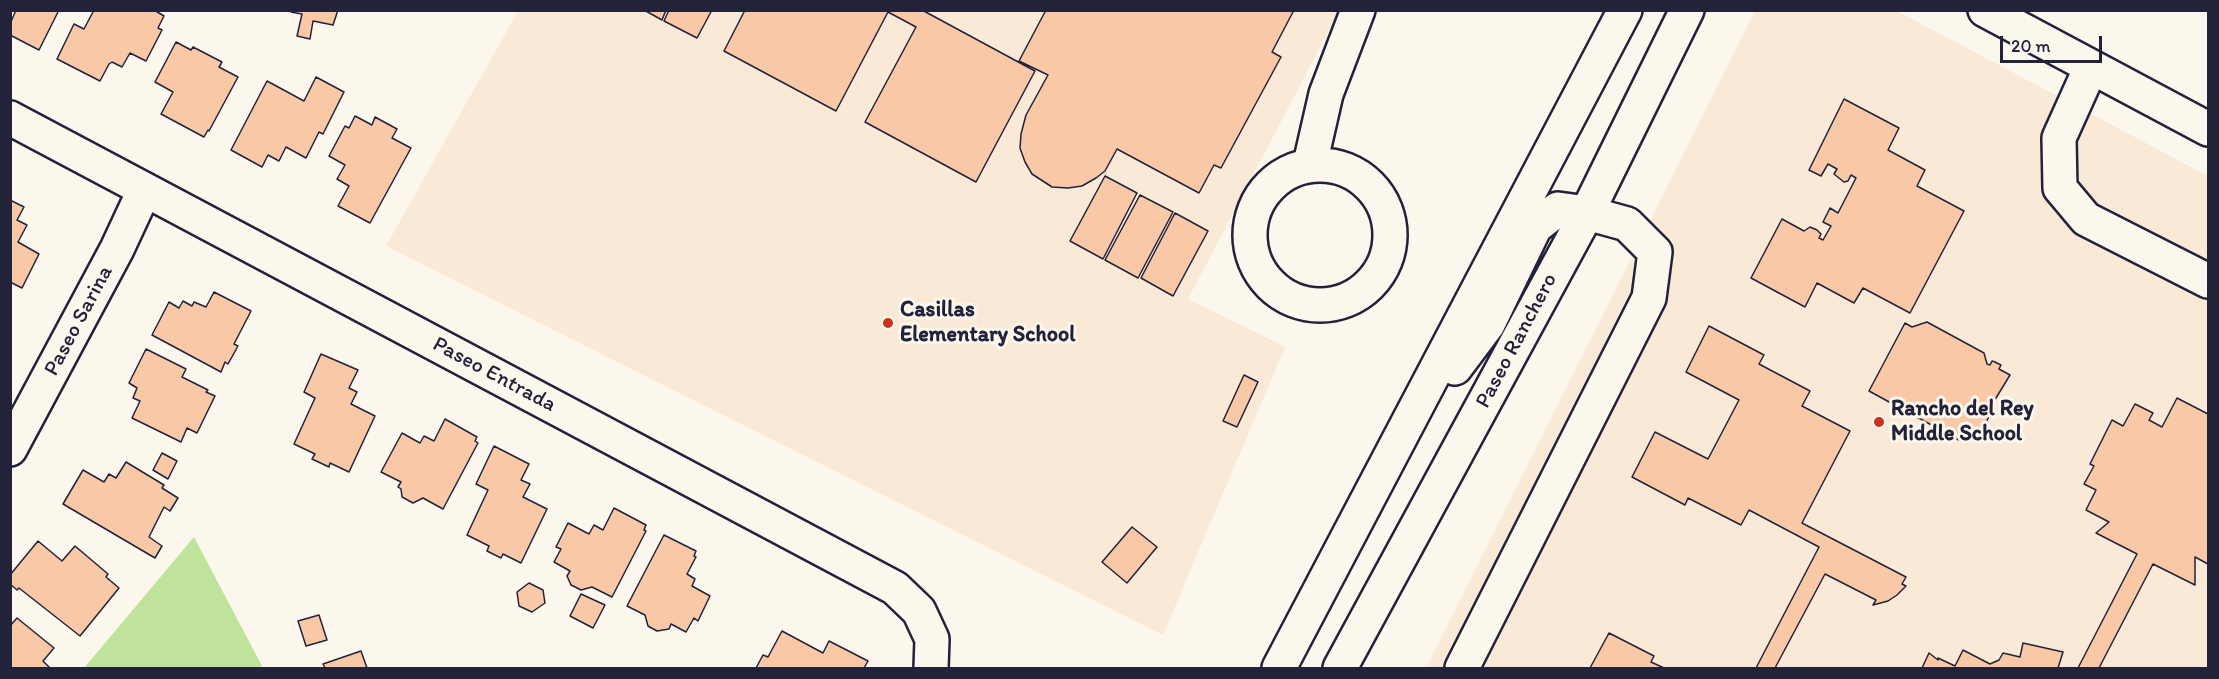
<!DOCTYPE html>
<style>
body{margin:0}
#map{position:relative;width:2219px;height:679px;overflow:hidden;background:#fbf7ec;font-family:Itim,sans-serif}
canvas{display:block}
.frame{position:absolute;inset:0;border:12px solid #22223b;pointer-events:none}
.scale{position:absolute;left:2000px;top:36px;width:102px;height:27px;box-sizing:border-box;border:3px solid #22223b;border-top:0;padding-left:8px;font-size:18px;line-height:21px;white-space:nowrap;color:#22223b;-webkit-text-stroke:4px #fbf7ec;paint-order:stroke}
</style>
<div id="map">
<canvas width="2219" height="679"></canvas>
<div class="frame"></div>
<div class="scale">20 m</div>
</div>
<script>
const g = document.querySelector('canvas').getContext('2d');
g.lineJoin = 'round';
function fill(path, color) { g.fillStyle = color; g.fill(path, 'evenodd'); }
function strokePath(path, color, width, dash) { g.strokeStyle = color; g.lineWidth = width; g.lineCap = dash ? 'butt' : 'round'; g.setLineDash(dash || []); g.stroke(path); }
function drawText(font, color, halo, rows, align = 'center') {
  g.font = font + ' Itim,sans-serif'; g.lineWidth = 6; g.setLineDash([]); g.textBaseline = 'middle'; g.strokeStyle = halo; g.fillStyle = color; for (const [text, x, y, turn = 0] of rows) {
    g.save(); g.translate(x, y); g.rotate((+turn || 0) * Math.PI / 180); g.textAlign = isNaN(turn) ? turn : align; if (halo) g.strokeText(text, 0, 0); g.fillText(text, 0, 0); g.restore();
  }
}
const built = new Path2D(`
 M518 11H1339L1188 299 1285 347 1163 635 386 246Z
 M1755 11H1897L2208 176V668H1426Z`);
const green = new Path2D(`
 M194 537 262 666 260 668H84Z`);
const building = new Path2D(`
 M16 10H59L39 50 10 35V24Z
 M94 10H154L164 16 158 28 162 30 146 61 130 53 122 67 112 62 109 64 100 81 57 59 74 24 84 29Z
 M291 10H338L333 25 313 21 310 39 297 36 302 14 291 12Z
 M644 10H666L662 20Z
 M669 10H712L697 38 664 21Z
 M745 10H922L1035 71 976 182 865 122 916 27 888 12 836 111 724 51Z
 M1046 10H1294L1272 52 1281 57 1221 168 1214 165 1199 193 1117 149 1105 171 1096 178 1082 186 1068 188 1052 187 1032 174 1025 162 1020 148 1021 134 1026 115 1048 75 1019 61Z
 M176 42 191 50 193 47 222 62 219 67 238 77 209 131 208 130 204 137 161 114 173 92 155 82Z
 M316 77 344 92 323 134 319 132 306 158 286 147 279 161 268 155 262 167 231 150 267 81 304 101Z
 M1844 99 1899 128 1888 150 1925 170 1917 186 1964 211 1910 313 1863 288 1854 303 1817 283 1805 307 1751 278 1782 219 1804 231 1810 227 1817 230 1821 234 1819 238 1823 240 1831 226 1823 222 1830 208 1838 213 1856 178 1851 175 1848 181 1844 182 1834 174 1837 169 1828 164 1821 176 1809 170Z
 M355 116 372 125 375 117 397 129 392 138 411 148 370 223 338 206 349 186 337 179 345 165 329 156 345 126 349 128Z
 M1105 176 1137 193 1103 259 1070 241Z
 M1140 195 1173 212 1138 278 1105 260Z
 M10 200 24 207 17 220 27 225 18 242 39 254 22 288 10 282Z
 M1175 213 1208 231 1173 296 1141 278Z
 M214 292 251 311 234 344 238 346 228 364 225 362 221 372 152 335 169 302 179 308 183 301 192 306 194 302 206 307Z
 M1927 322 1984 353 1987 364 1990 365 1992 361 1995 362 2001 365 1999 369 2010 375 1996 398 1990 410 1992 411 1979 435 1966 428 1959 440 1869 391 1905 323 1912 327Z
 M1709 326 1764 355 1759 364 1810 391 1802 406 1850 431 1802 523 1906 577 1902 584 1906 586 1897 595 1888 601 1873 605 1876 600 1825 574 1775 668H1756L1819 547 1749 510 1741 525 1688 498 1685 505 1632 477 1655 432 1708 459 1739 400 1686 372Z
 M146 349 186 369 182 377 208 390 206 392 215 396 197 433 187 428 181 442 132 418 140 401 133 398 137 388 129 383Z
 M321 354 358 370 349 388 357 392 351 404 375 416 349 472 330 463 329 467 312 459 315 454 294 444 315 398 304 392Z
 M1244 375 1258 382 1237 427 1223 421Z
 M2177 398 2208 414V564L2195 557V585L2153 564 2099 668H2078L2137 554 2096 533 2109 522 2086 510 2096 490 2084 484 2094 466 2090 464 2112 420 2123 426 2135 404 2153 413 2149 420 2162 427Z
 M445 419 477 437 475 441 478 443 443 509 423 498 413 503 402 497 401 489 398 487 401 482 381 472 402 433 420 443 424 436 434 441Z
 M494 446 529 464 521 480 530 484 523 497 547 509 521 563 503 554 501 558 487 551 489 546 467 535 488 490 476 484Z
 M162 453 177 461 168 479 153 470Z
 M126 462 164 485 162 488 178 498 170 511 164 507 149 537 162 546 155 558 63 504 83 470 104 482 109 474 116 478Z
 M614 508 646 525 644 530 646 531 612 597 592 587 581 590 571 585 567 576 570 571 554 562 561 549 556 547 568 523 589 534 594 525 603 530Z
 M1132 527 1157 547 1127 583 1102 562Z
 M664 535 696 551 694 556 696 557 687 574 695 579 692 586 710 596 698 621 694 618 686 632 671 624 669 629 657 631 648 626 645 615 627 606Z
 M38 541 62 561 75 546 108 574 106 577 119 588 80 636 19 588 17 590 10 584V575Z
 M529 583 543 590 545 603 532 612 519 606 517 592Z
 M581 594 605 605 593 628 570 616Z
 M319 615 327 640 306 646 298 621Z
 M17 618 54 648 43 661 50 668H10V626Z
 M782 631 823 653 829 641 868 661 864 668H756L763 655 768 657Z
 M1609 633 1654 656 1651 662 1664 668H1590Z
 M2023 643 2063 652 2058 668H1922L1929 653 1938 660V658L1955 666 1963 650 1990 664 1999 660 2003 653 2020 657Z
 M361 651 367 668H325L323 664Z`);
const minor = new Path2D(`
 M1985 10 2208 129
 M2091 67 2059 138 2060 188 2086 219 2208 281
 M10 118 895 588 919 611 932 639 931 668
 M1310 164 1326 94 1358 10
 M1250 235a70 70 0 1 1 140 0a70 70 0 1 1-140 0Z
 M10 449 117 249 144 191
 M1462 668 1649 298 1655 252 1627 224 1587 213`);
const major = new Path2D(`
 M1455 368 1488 324 1535 227 1558 209 1587 213
 M1279 668 1625 10
 M1340 668 1587 213 1687 10`);
const markers = [
 [888,323,6,"#c8321e"],
 [1879,422,6,"#c8321e"]
];
const poiNames = [
 ["Casillas",900,310],
 ["Elementary School",900,335],
 ["Rancho del Rey",1891,409],
 ["Middle School",1891,434]
];
const streetNames = [
 ["Paseo Sarina",79,321,-62],
 ["Paseo Ranchero",1517,341,-62],
 ["Paseo Entrada",494,375,28]
];
fill(built, '#fae9d7');
fill(green, '#c0e39c');
fill(building, '#f8c8a7');
strokePath(building, '#22223b', 1.5);
strokePath(minor, '#22223b', 38);
strokePath(major, '#22223b', 38);
strokePath(minor, '#fbf7ec', 33);
strokePath(major, '#fbf7ec', 33);
for (const [x, y, r, color] of markers) { const dot = new Path2D(); dot.arc(x, y, r, 0, 2 * Math.PI); g.fillStyle = color; g.fill(dot); strokePath(dot, '#fbf7ec', 2); }
drawText('bold 22px', '#22223b', '#fbf7ec', poiNames, 'left');
drawText('22px', '#22223b', '#fbf7ec', streetNames);
</script>
